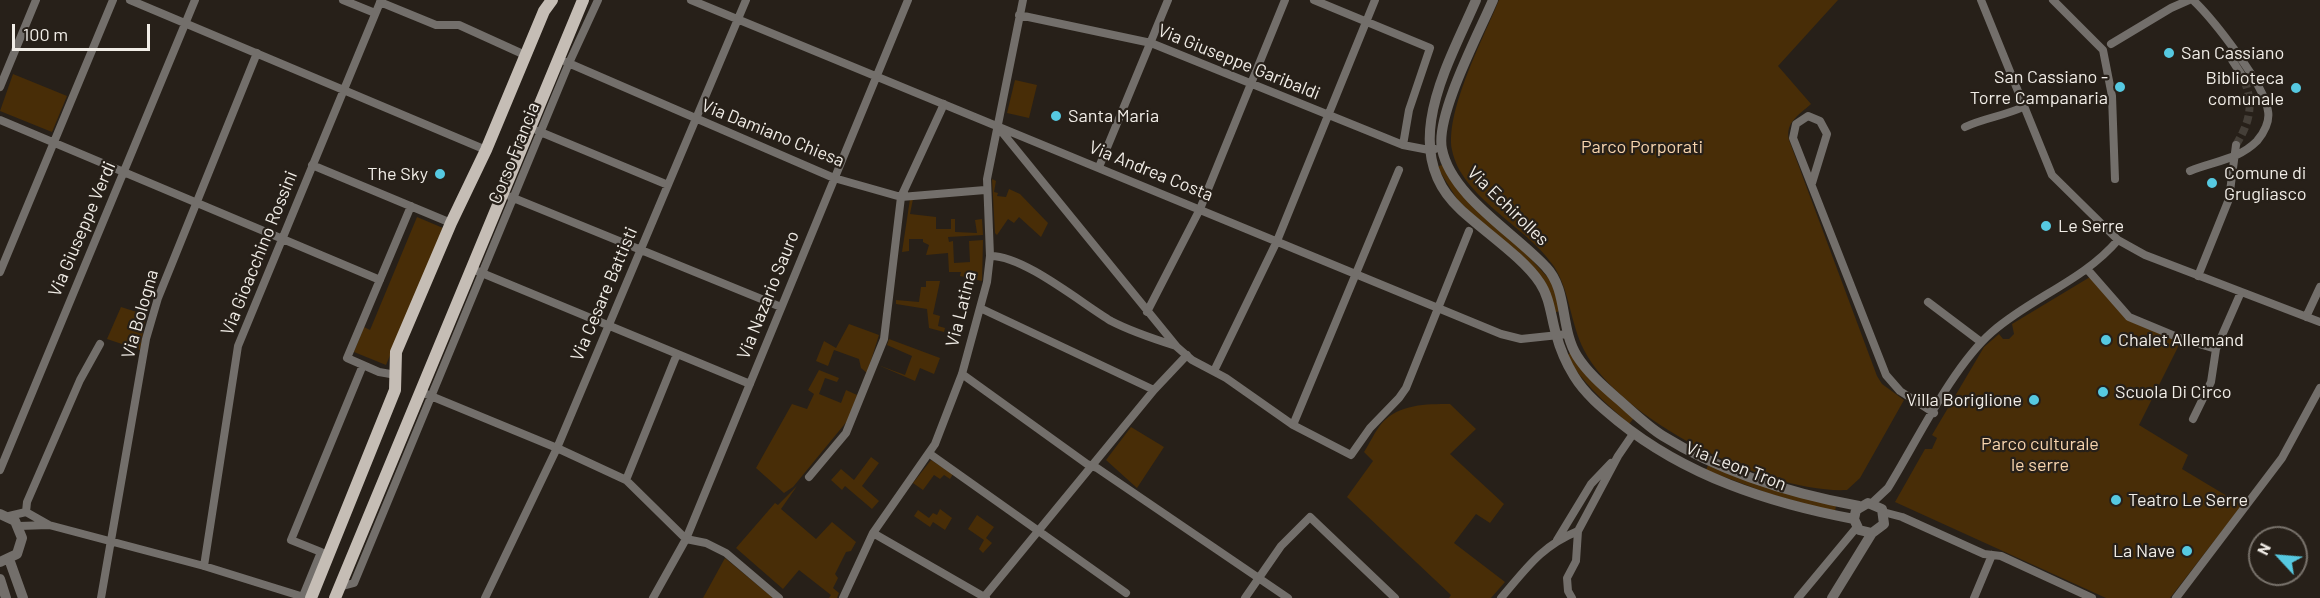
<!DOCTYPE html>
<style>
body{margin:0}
#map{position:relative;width:2320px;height:598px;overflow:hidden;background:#272019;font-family:Barlow,sans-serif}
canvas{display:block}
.north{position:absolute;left:2248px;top:526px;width:60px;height:60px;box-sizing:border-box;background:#272019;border:2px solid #78726b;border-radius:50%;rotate:296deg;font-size:16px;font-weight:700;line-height:24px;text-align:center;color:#f1ede7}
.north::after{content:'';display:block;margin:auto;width:21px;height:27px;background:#56c9e1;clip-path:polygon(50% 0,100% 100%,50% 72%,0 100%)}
.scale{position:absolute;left:12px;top:24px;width:138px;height:27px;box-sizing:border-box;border:3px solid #f1ede7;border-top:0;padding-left:8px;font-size:18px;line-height:21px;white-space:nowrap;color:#f1ede7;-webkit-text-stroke:4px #272019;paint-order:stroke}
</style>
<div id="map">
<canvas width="2320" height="598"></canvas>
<div class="north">N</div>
<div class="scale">100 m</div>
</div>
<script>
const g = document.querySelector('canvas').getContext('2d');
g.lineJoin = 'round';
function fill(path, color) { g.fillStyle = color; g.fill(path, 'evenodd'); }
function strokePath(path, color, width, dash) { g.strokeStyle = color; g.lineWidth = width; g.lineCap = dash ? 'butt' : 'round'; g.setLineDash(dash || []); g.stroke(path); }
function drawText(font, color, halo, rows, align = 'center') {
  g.font = font + ' Barlow,sans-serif'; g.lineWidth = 4.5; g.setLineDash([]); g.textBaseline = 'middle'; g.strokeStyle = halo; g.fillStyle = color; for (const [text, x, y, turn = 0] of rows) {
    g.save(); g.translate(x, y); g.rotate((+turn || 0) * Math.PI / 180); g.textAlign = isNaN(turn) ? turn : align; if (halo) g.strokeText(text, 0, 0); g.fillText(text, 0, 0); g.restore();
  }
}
const green = new Path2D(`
 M1499 0H1838L1778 66 1811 104C1799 115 1785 122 1789 140L1877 376 1882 384 1904 400 1860 478 1847 490C1770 494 1620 421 1584 350 1570 323 1570 290 1553 265 1527 227 1461 197 1452 150 1445 111 1484 37 1499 0Z
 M13 74 67 96 52 132 0 111Z
 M1015 80 1037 85 1029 118 1007 113Z
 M1444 164 1552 282 1560 311 1553 313 1548 291 1457 199 1437 167Z
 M992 179 996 181 994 192 998 193 997 196 1006 197 1009 189 1020 194 1048 223 1041 237 1019 217 1014 223 1008 219 997 235 995 233Z
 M910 199H913L910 214 936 217V229H951V219H955V232L977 233 975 220 982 219 983 235 948 237 949 242 953 241 954 263 970 262 969 241 983 240 982 281 960 276 961 272H949L948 253 926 255 929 245 923 242V239H909V251L902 252Z
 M417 217 443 228 386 365 354 352 364 327 370 330Z
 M2090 277 2132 322 2181 341 2139 425 2188 455 2182 469 2242 505 2170 598H2106L1895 502 1925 449H1932L1937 438 1932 435 1984 347 1999 334 2003 339H2009L2014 334 2012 324Z
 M926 281H940L933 314 940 316 938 326 945 328 944 332 929 328 927 309 896 304V300L919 302 921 287H926Z
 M121 307 146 315 140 350 107 339Z
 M849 324 879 335 867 373 861 368 859 359 834 350 828 366 816 361 824 341 836 348Z
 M889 339 940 358 934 374 920 368 915 381 878 365 905 375 912 356 887 345Z
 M1573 352 1634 418 1629 424C1605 402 1582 383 1566 355Z
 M819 370 839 378 837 382 825 378 819 394 841 403 846 390 857 395 848 420 793 487 784 493 756 468 792 404 807 409 814 394 808 390Z
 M1450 404 1476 429 1450 454 1504 504 1490 523 1476 514 1454 543 1505 582 1491 598H1449L1451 595 1347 497 1373 461 1364 452C1370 443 1375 431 1382 423 1399 404 1426 404 1450 404Z
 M1131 427 1164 447 1137 488 1106 460Z
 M871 457 879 463 862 486 879 501 872 509 845 486 842 490 831 480 841 469 854 480Z
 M931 460 953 474 950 479 944 475 940 479 934 475 923 490 913 483Z
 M1709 463 1836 505 1835 512 1770 494 1706 470Z
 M797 486 781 509 816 539 832 522 856 542 851 551 846 552 835 574 838 578 833 588 839 593 837 598H829L831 595 799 570 783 589 736 548 775 503 778 505Z
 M940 509 952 518 945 530 933 522 930 527 914 516 918 510 929 518 933 513 937 515Z
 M977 515 994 527 986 538 992 543 983 553 979 549 984 540 968 529Z
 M725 558 773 598H703Z`);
const minorTunnel = new Path2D(`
 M2236 145C2251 120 2255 101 2241 74`);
const minor = new Path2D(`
 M130 0 486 150
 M343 0 375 13
 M691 0 1501 334 1521 339 1568 334
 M1314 0 1430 48 1409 110 1403 145
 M1981 0 2052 175 2118 240 2145 255 2320 322
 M2053 0 2103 50 2112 96 2115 179
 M380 2 436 25H459L525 55
 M1019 15 1151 43 1403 145 1429 150 1435 149
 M2111 44 2171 8 2189 0
 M2235 53 2232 60 2241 74
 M566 62 834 178 901 197 985 190
 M0 87 36 0
 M0 120 380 280
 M997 126 1177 347 1192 360 1226 378 1293 425 1351 455 1370 428 1399 398 1406 388 1469 231
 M1965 127C1984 118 2004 116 2023 107
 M538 131 668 185
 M312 165 451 223
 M1099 167 1168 0
 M2190 171C2214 161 2238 160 2257 141 2264 133 2270 121 2268 111 2265 85 2213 19 2193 0
 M1812 183 1827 134 1820 121 1808 116 1796 124 1793 138 1886 375 1900 391 1934 413
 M511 197 781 307
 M990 256C1023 255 1081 303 1111 321 1132 332 1154 339 1176 346
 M2087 269 2129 317 2182 339 2216 349
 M477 271 750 384
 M0 272 113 0
 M2198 276 2229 199 2236 145
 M1928 302 1981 342
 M980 308 1154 390
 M1147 312 1200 209 1285 0
 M2306 317 2320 287
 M1214 371 1277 241 1375 0
 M962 374 1087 464 1097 468 1288 598
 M396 375 379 372 347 358 411 206
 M426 394 557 448 626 480 686 539 706 543 726 553 779 598
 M2193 419 2211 382 2216 349 2241 292
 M1293 425 1399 170
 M930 454 1126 593
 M0 470 195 0
 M809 477 846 433 884 339 901 197 944 104
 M626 480 677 354
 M1872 503 1888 488C1917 441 1952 367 1992 332 2032 297 2083 281 2118 240
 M26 512 27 502 80 380 100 344
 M1883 512 1902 517 1984 554 2001 556 2092 598
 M9 516 26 512 49 525
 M19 526 49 525 204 566 307 598
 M873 533 986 598
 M1557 540 1591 484 1611 463
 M321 552 291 540 363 365
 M204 566 238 346 381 0
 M339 587 354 583 569 63 598 0
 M303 596 321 552 327 555
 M984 597 1154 390 1187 355
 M101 598 146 339 158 298 257 53
 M485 598 557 448 746 0
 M653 598 686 539 908 0
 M843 598 873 533 935 444 962 374 987 282 990 256 987 179 1023 0
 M1245 598 1281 546 1310 517 1395 598
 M1501 598C1526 569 1541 546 1578 531
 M1572 598 1568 591 1567 578 1576 561 1578 531 1618 456 1633 434
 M1798 598 1857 527
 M1974 598 1992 555
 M2176 598 2282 458 2320 388`);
const tertiary = new Path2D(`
 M1476 0C1449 63 1396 150 1460 209 1482 230 1524 258 1540 283 1550 298 1551 317 1556 334 1560 349 1566 363 1574 376 1585 394 1602 408 1618 421 1686 476 1769 503 1854 519
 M1493 0C1479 33 1435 116 1442 149 1451 196 1515 233 1546 267 1568 290 1560 329 1577 356 1587 372 1603 386 1618 399 1632 411 1647 426 1663 436 1721 472 1793 494 1859 506
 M0 514 15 521 22 538 17 554 0 562
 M9 559 23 598
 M0 579 6 598
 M1832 598 1872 533 1884 524 1882 509 1868 503 1856 510 1854 519 1859 530 1872 533`);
const primary = new Path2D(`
 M311 598 395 390 396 352 451 223 486 150 544 11 552 0
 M335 598 583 0`);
const markers = [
 [2169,53,6,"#56c9e1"],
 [2120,87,6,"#56c9e1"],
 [2296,88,6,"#56c9e1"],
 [1056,116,6,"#56c9e1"],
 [440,174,6,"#56c9e1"],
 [2212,183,6,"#56c9e1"],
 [2046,226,6,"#56c9e1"],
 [2106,340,6,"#56c9e1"],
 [2103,392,6,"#56c9e1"],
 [2034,400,6,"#56c9e1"],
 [2116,500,6,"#56c9e1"],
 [2187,551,6,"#56c9e1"]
];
const poiNames = [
 ["San Cassiano",2181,53],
 ["San Cassiano -",2108,77,"right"],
 ["Torre Campanaria",2108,98,"right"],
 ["Biblioteca",2284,78,"right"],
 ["comunale",2284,99,"right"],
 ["Santa Maria",1068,116],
 ["Comune di",2224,173],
 ["Grugliasco",2224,194],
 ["The Sky",428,174,"right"],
 ["Le Serre",2058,226],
 ["Chalet Allemand",2118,340],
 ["Scuola Di Circo",2115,392],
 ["Villa Boriglione",2022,400,"right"],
 ["Teatro Le Serre",2128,500],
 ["La Nave",2175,551,"right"]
];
const streetNames = [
 ["Via Giuseppe Garibaldi",1239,62,22],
 ["Via Damiano Chiesa",773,133,22],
 ["Corso Francia",514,153,-68],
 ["Via Andrea Costa",1151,171,22],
 ["Via Echirolles",1508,206,44],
 ["Via Giuseppe Verdi",82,229,-67],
 ["Via Gioacchino Rossini",259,253,-68],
 ["Via Cesare Battisti",604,294,-67],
 ["Via Nazario Sauro",768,295,-68],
 ["Via Latina",961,309,-76],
 ["Via Bologna",140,314,-74],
 ["Via Leon Tron",1736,466,21]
];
const parkNames = [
 ["Parco Porporati",1642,147],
 ["Parco culturale",2040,444],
 ["le serre",2040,465]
];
fill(green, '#482d07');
strokePath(minorTunnel, '#453f38', 8, [8, 4]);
strokePath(minor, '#736f6b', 8);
strokePath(tertiary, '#736f6b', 10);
strokePath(primary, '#c5bdb5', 12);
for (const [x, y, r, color] of markers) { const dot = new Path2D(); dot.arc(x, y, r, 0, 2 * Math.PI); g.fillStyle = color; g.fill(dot); strokePath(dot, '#272019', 2); }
drawText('18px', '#f1ede7', '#272019', poiNames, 'left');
drawText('18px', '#f1ede7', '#272019', streetNames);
drawText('18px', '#f7d4ae', '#272019', parkNames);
</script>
